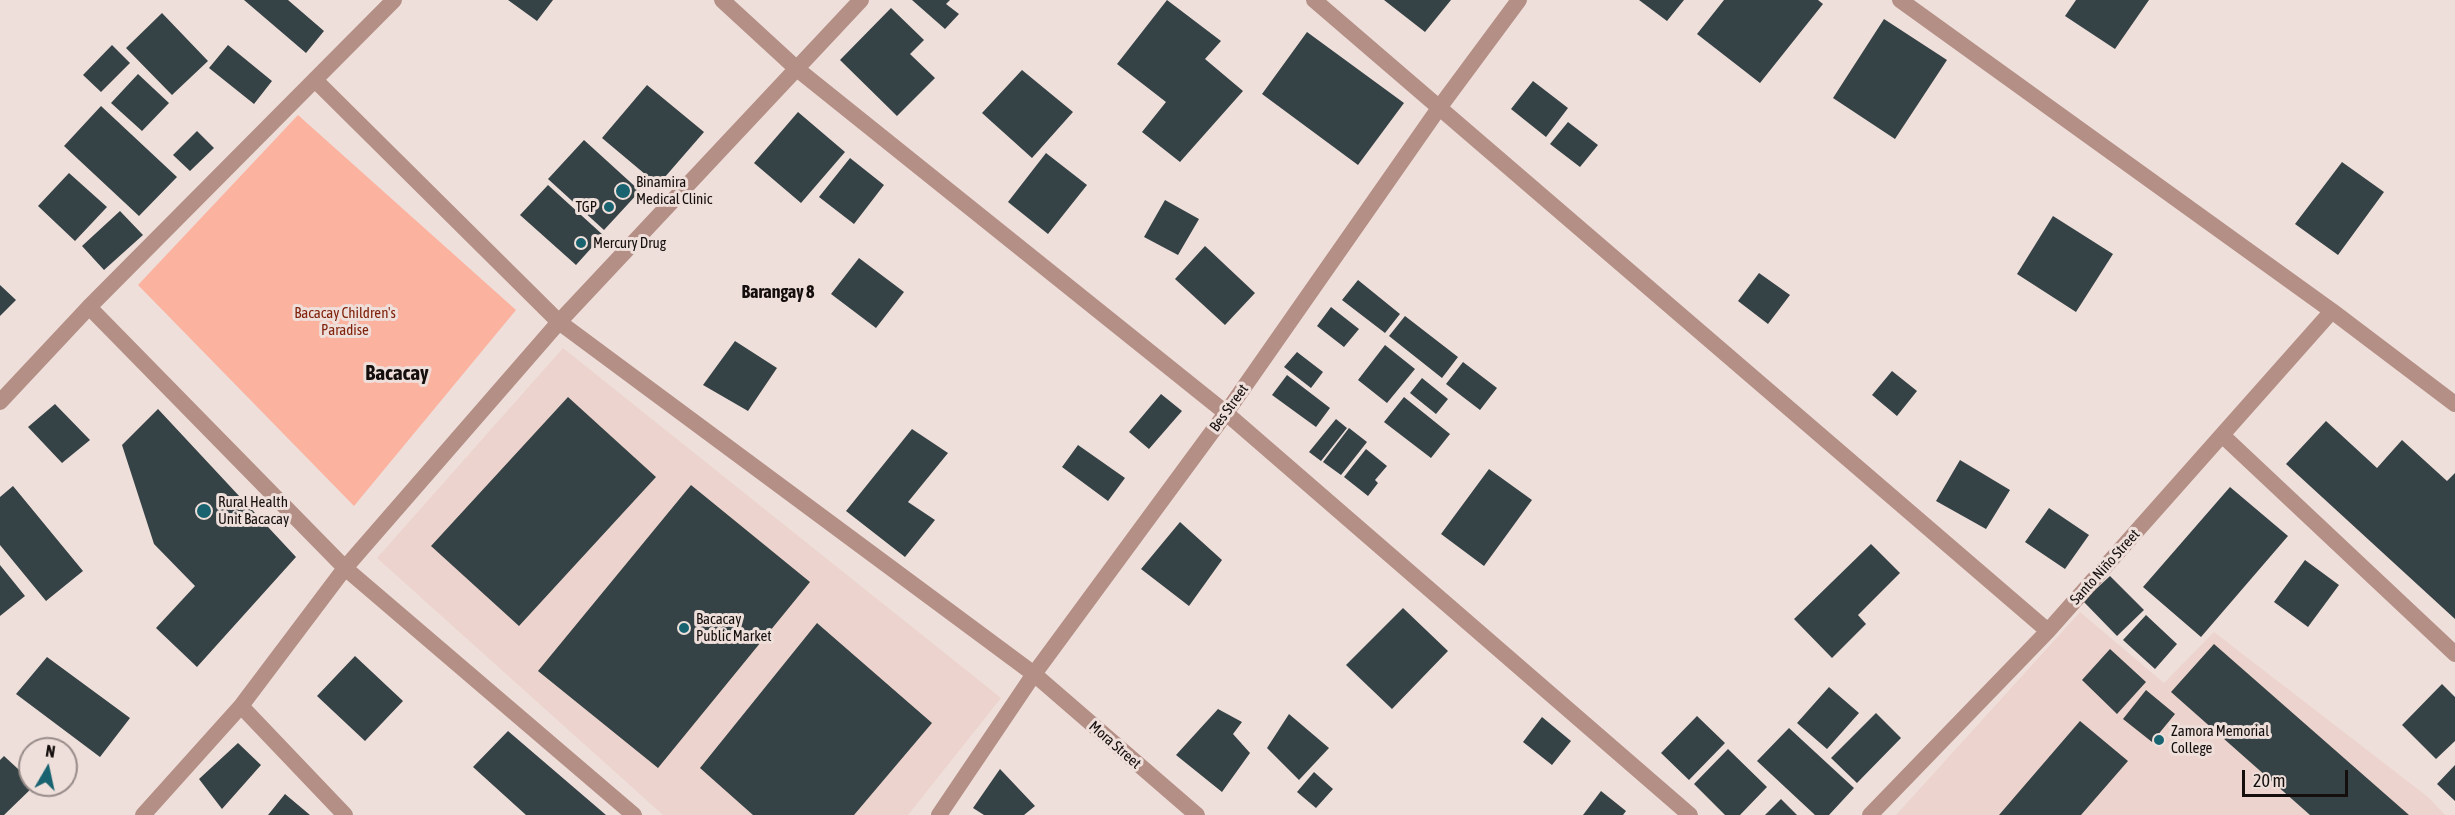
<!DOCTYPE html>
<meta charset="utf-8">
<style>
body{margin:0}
#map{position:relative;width:2455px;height:815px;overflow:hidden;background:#efdfdb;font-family:"Asap Condensed",sans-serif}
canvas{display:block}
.north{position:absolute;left:18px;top:737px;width:60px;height:60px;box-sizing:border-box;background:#efdfdb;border:2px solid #978c89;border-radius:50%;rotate:9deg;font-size:16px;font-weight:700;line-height:24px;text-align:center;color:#140f0d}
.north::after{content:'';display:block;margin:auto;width:21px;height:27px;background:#18636f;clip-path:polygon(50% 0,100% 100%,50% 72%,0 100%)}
.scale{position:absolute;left:2242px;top:770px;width:106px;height:27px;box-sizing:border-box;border:3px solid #140f0d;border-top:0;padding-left:8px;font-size:18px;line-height:21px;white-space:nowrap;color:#140f0d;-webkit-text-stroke:4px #efdfdb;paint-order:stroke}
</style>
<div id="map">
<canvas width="2455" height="815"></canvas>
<div class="north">N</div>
<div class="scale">20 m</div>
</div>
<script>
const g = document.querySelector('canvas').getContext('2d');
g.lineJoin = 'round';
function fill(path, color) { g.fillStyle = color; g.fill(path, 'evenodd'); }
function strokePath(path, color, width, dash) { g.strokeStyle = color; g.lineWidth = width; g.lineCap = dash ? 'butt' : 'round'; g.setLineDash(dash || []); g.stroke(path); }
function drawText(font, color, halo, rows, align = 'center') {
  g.font = font + ' "Asap Condensed",sans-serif'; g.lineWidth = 6; g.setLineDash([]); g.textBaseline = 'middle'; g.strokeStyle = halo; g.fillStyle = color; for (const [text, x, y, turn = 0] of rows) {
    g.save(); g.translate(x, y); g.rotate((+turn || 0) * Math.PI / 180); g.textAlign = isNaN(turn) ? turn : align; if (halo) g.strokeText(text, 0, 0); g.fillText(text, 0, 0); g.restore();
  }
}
const built = new Path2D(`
 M563 348 1001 698 908 815H663L377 558Z
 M2080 612 2164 683 2214 632 2428 797 2445 815H1896Z`);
const green = new Path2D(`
 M298 115 516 310 354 506 138 285Z`);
const building = new Path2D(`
 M244 0H288L324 31 306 53Z
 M508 0H553L537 21Z
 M912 0H950L946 4 959 14 945 29Z
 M1167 0 1221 41 1205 59 1243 91 1180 162 1142 132 1166 102 1117 64Z
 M1384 0H1451L1425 32Z
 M1639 0H1684L1667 21Z
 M1724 0H1818L1823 4 1760 83 1697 34Z
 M2076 0H2149L2115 49 2065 16Z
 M891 8 924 40 910 54 935 78 897 116 840 60Z
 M162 13 208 61 172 95 126 48Z
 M1884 19 1947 60 1895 139 1833 98Z
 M1307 32 1404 103 1358 165 1262 94Z
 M112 45 130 63 101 92 83 75Z
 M228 45 272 81 254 104 209 68Z
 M1022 70 1073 112 1032 158 982 113Z
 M138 74 169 103 142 131 111 103Z
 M1533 81 1568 108 1546 137 1511 109Z
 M647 85 704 132 658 185 602 138Z
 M101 106 177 177 139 216 64 146Z
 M798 112 845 152 801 203 754 163Z
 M1568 122 1598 145 1580 167 1550 144Z
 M197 131 214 148 190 171 173 155Z
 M584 140 640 191 604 230 548 179Z
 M1046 153 1087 185 1048 234 1008 202Z
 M850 158 884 185 854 224 819 197Z
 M2342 162 2384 192 2338 255 2295 224Z
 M69 173 107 207 75 241 38 206Z
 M548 185 603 235 576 265 520 215Z
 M1165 200 1199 219 1178 255 1144 237Z
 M120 211 143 235 104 270 82 246Z
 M2053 216 2113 254 2076 312 2017 274Z
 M1205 246 1255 293 1225 325 1175 279Z
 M859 258 904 292 876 328 831 294Z
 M1759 273 1790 295 1768 324 1738 301Z
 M1358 280 1400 314 1385 333 1342 300Z
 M0 285 16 300 0 316Z
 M1331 307 1359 329 1344 347 1317 326Z
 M1405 316 1458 357 1442 378 1389 336Z
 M735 341 777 368 748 411 703 385Z
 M1385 345 1415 369 1387 403 1358 380Z
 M1297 352 1323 372 1311 388 1284 367Z
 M1463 362 1497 388 1480 410 1446 384Z
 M1892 371 1917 391 1897 416 1872 395Z
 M1287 375 1330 408 1316 427 1272 395Z
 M1422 378 1448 399 1436 414 1410 393Z
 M1161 394 1182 411 1149 449 1129 432Z
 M568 397 656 477 519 626 431 546Z
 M1404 397 1450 434 1431 458 1384 422Z
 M55 404 90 440 62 463 28 427Z
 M158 409 296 557 197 667 156 628 195 586 154 544 122 445Z
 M1336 419 1347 428 1321 461 1309 452Z
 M2326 421 2377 468 2402 440 2447 481 2455 473V619L2286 464Z
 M1349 428 1367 442 1341 475 1323 462Z
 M912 429 948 453 908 502 935 520 905 557 846 511Z
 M1078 445 1125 478 1108 501 1062 467Z
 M1366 449 1387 466 1375 480 1378 483 1368 496 1344 477Z
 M1960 460 2010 490 1986 529 1936 501Z
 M1489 469 1532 500 1484 566 1441 534Z
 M691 485 810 582 658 768 538 671Z
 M13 486 83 571 46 601 0 545V497Z
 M2230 487 2288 536 2201 637 2143 587Z
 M2049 508 2089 535 2065 569 2025 542Z
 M1180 522 1222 560 1189 606 1141 569Z
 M1871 544 1900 573 1858 615 1866 624 1832 658 1794 619Z
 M2305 560 2339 585 2308 627 2274 602Z
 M0 565 25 596 0 616Z
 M2110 576 2144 610 2117 636 2083 601Z
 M1403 608 1448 651 1392 709 1346 665Z
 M2146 615 2177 644 2155 669 2123 640Z
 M817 623 932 723 854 815H753L700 768Z
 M2214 644 2409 815H2310L2171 692Z
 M2110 649 2146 682 2117 714 2082 680Z
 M355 656 403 701 365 741 317 696Z
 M47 657 130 718 100 757 16 694Z
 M2442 684 2455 697V741L2436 759 2402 725Z
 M1829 687 1859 713 1827 749 1797 723Z
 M2146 690 2175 714 2152 742 2123 719Z
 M1218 709 1242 722 1233 734 1250 753 1222 792 1176 755Z
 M1876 713 1901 738 1857 783 1831 758Z
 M1289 714 1329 748 1299 780 1267 748Z
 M1697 716 1725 743 1689 780 1661 753Z
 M1542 717 1571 741 1552 765 1523 742Z
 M2080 721 2128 761 2081 815H1999Z
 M1789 728 1854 788 1829 815H1815L1757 761Z
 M508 731 606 815H526L473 767Z
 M238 743 261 765 222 809 199 779Z
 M1728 749 1767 787 1740 815H1725L1694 784Z
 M4 756 30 780V785H35L4 815H0V760Z
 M2455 765V801L2437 784Z
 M1000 769 1035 806 1024 815H984L973 808Z
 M1314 772 1333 789 1316 808 1297 792Z
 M1601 791 1626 811 1623 815H1583Z
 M285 794 310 815H268Z
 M1781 799 1797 815H1765Z`);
const minor = new Path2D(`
 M722 0 797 69 1226 413 1690 815
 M1314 0 2048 631
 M1900 0 2332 311 2455 404
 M315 80 559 322 1034 674 1197 815
 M89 307 345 568 634 815
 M0 402 89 307 394 0
 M2222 435 2455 654
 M241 706 345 815
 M143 815 241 706 345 568 559 322 861 0
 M939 815 1034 674 1226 413 1439 108 1519 0
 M1870 815 2048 631 2332 311`);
const markers = [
 [623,191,8,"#18636f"],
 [609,207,6,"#18636f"],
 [581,243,6,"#18636f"],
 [204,511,8,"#18636f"],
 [684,628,6,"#18636f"],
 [2159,740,6,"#18636f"]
];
const poiNames = [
 ["Binamira",636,182],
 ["Medical Clinic",636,199],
 ["TGP",597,207,"right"],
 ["Mercury Drug",593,243],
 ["Rural Health",218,502],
 ["Unit Bacacay",218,519],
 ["Bacacay",696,619],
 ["Public Market",696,636],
 ["Zamora Memorial",2171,731],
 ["College",2171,748]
];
const parkNames = [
 ["Bacacay Children's",345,313],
 ["Paradise",345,330]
];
const streetNames = [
 ["Bes Street",1229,408,-54],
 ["Santo Niño Street",2105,567,-48],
 ["Mora Street",1115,745,41]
];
const quarterNames = [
 ["Barangay 8",778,292]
];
const districtNames = [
 ["Bacacay",397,373]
];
fill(built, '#ecd3cd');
fill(green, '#fbb29f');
fill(building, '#364346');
strokePath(minor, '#b48f86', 16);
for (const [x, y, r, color] of markers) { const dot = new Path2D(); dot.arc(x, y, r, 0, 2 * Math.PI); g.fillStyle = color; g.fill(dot); strokePath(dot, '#efdfdb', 2); }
drawText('15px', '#140f0d', '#efdfdb', poiNames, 'left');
drawText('15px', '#81230c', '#efdfdb', parkNames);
drawText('15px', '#140f0d', '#efdfdb', streetNames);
drawText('bold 18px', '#140f0d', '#efdfdb', quarterNames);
drawText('bold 21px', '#140f0d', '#efdfdb', districtNames);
</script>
